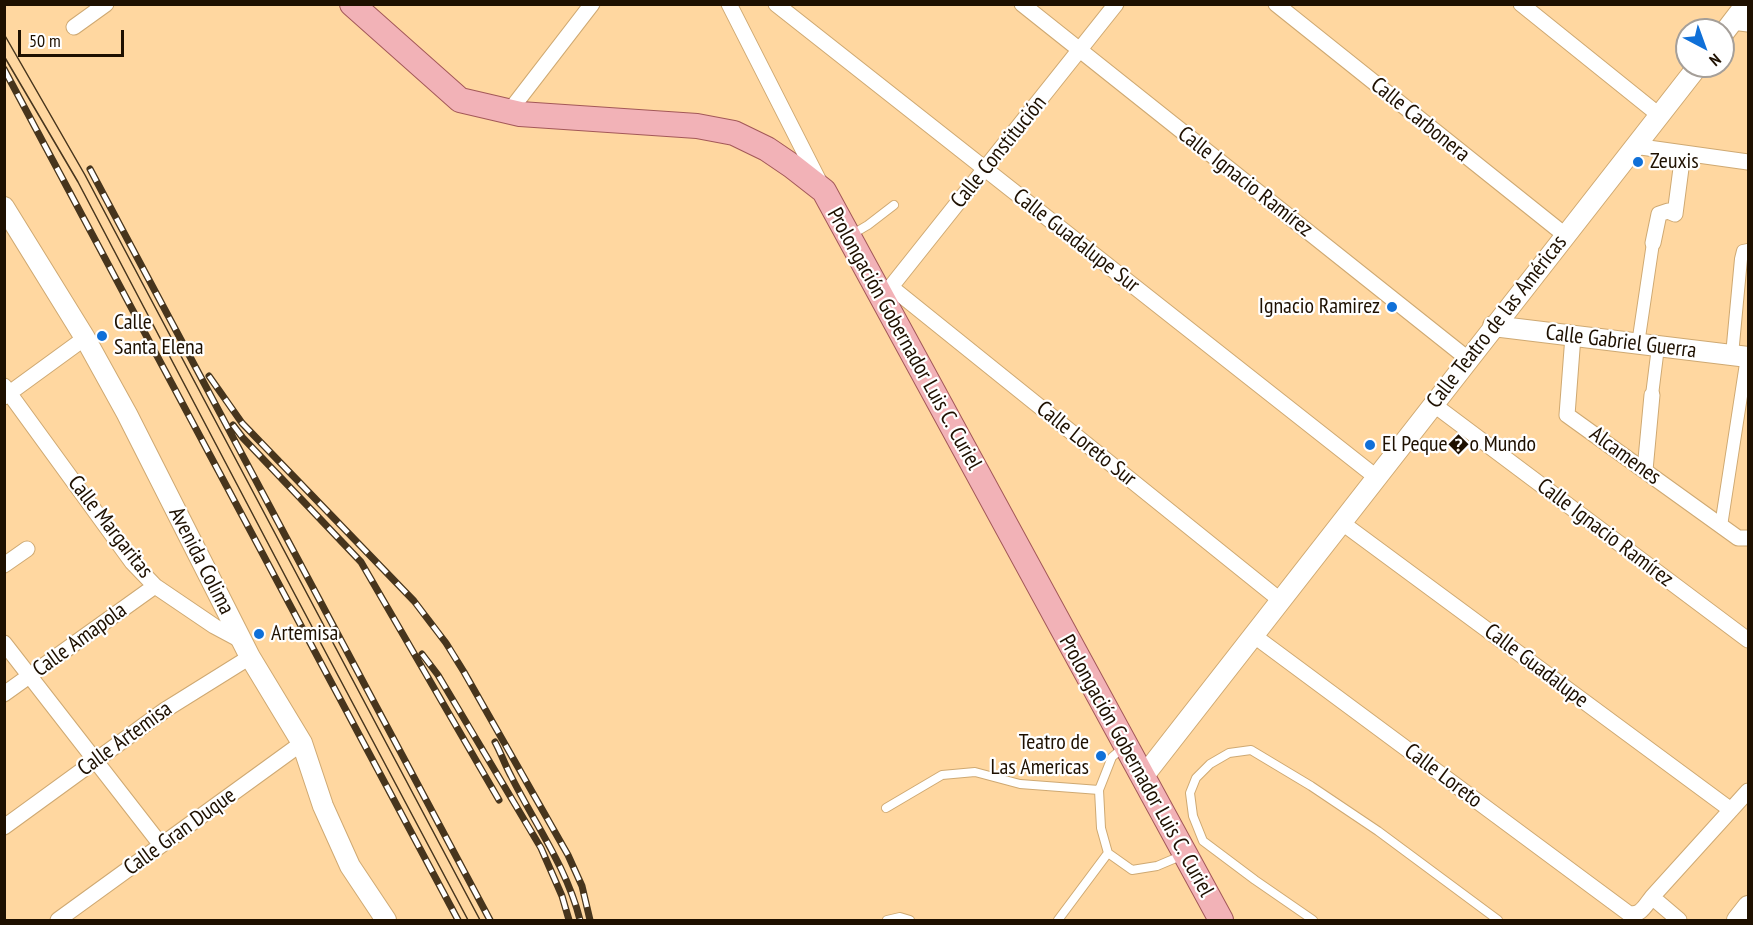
<!DOCTYPE html>
<meta charset="utf-8">
<style>
body{margin:0}
#map{position:relative;width:1753px;height:925px;overflow:hidden;background:#ffd7a0;font-family:"PT Sans Narrow",sans-serif}
canvas{display:block}
.frame{position:absolute;inset:0;border:6px solid #1e1000;pointer-events:none}
.north{position:absolute;left:1675px;top:18px;width:60px;height:60px;box-sizing:border-box;background:#fff;border:2px solid #a59f99;border-radius:50%;rotate:139deg;font-size:16px;font-weight:700;line-height:24px;text-align:center;color:#1e1000}
.north::after{content:'';display:block;margin:auto;width:21px;height:27px;background:#1070d8;clip-path:polygon(50% 0,100% 100%,50% 72%,0 100%)}
.scale{position:absolute;left:18px;top:30px;width:106px;height:27px;box-sizing:border-box;border:3px solid #1e1000;border-top:0;padding-left:8px;font-size:18px;line-height:21px;white-space:nowrap;color:#1e1000;-webkit-text-stroke:4px #fff;paint-order:stroke}
</style>
<div id="map">
<canvas width="1753" height="925"></canvas>
<div class="frame"></div>
<div class="north">N</div>
<div class="scale">50 m</div>
</div>
<script>
const g = document.querySelector('canvas').getContext('2d');
g.lineJoin = 'round';
function strokePath(path, color, width, dash) { g.strokeStyle = color; g.lineWidth = width; g.lineCap = dash ? 'butt' : 'round'; g.setLineDash(dash || []); g.stroke(path); }
function drawText(font, color, halo, rows, align = 'center') {
  g.font = font + ' "PT Sans Narrow",sans-serif'; g.lineWidth = 4.5; g.setLineDash([]); g.textBaseline = 'middle'; g.strokeStyle = halo; g.fillStyle = color; for (const [text, x, y, turn = 0] of rows) {
    g.save(); g.translate(x, y); g.rotate((+turn || 0) * Math.PI / 180); g.textAlign = isNaN(turn) ? turn : align; if (halo) g.strokeText(text, 0, 0); g.fillText(text, 0, 0); g.restore();
  }
}
const service = new Path2D(`
 M851 235 868 225 894 205
 M1124 747 1112 757 1099 790 1101 828 1108 853 1132 870 1157 866 1183 855
 M886 808 942 775 975 772 1020 784 1099 790
 M887 920 900 917 910 920
 M1058 920 1108 853
 M1313 920 1255 880 1203 841 1193 816 1190 793 1196 778 1210 764 1229 753 1251 750 1311 786 1378 831 1498 920`);
const pedestrian = new Path2D(`
 M1638 344 1653 243
 M1732 355 1741 259 1743 251 1748 250
 M1652 395 1658 347
 M1721 526 1747 357`);
const minor = new Path2D(`
 M729 4 820 183
 M776 4 1376 477
 M1022 4 1468 359
 M1276 4 1565 235
 M1521 4 1659 115
 M1732 22 1748 24
 M74 27 106 4
 M508 113 592 4
 M1634 146 1748 162
 M1653 243 1659 214 1668 211 1675 214 1683 153
 M891 287 1280 600
 M886 293 1116 4
 M1573 336 1567 415 1738 538H1748
 M4 386 132 562 155 586 214 626 242 641
 M4 397 85 338
 M1433 404 1748 640
 M1645 470 1652 395
 M1341 522 1731 810
 M4 565 27 549
 M1253 635 1628 913C1640 917 1645 906 1652 897L1748 791
 M4 643 161 845
 M4 694 155 586
 M4 827 165 710 250 657
 M1652 897 1679 920
 M58 920 302 743`);
const tertiary = new Path2D(`
 M1723 34 1746 4
 M4 207 85 338 127 414 250 657 302 743 323 806 350 866 386 920
 M1493 326 1748 357
 M1143 777 1698 66
 M1737 920 1748 906`);
const primary = new Path2D(`
 M352 4 460 100 520 114 697 126 734 133 767 149 792 166 824 191 1221 920`);
const tram = new Path2D(`
 M4 34 85 175 480 920
 M4 56 78 182 292 589 468 920`);
const rail = new Path2D(`
 M4 69 458 920
 M90 169 490 920
 M209 376 242 423 414 601 446 643 464 672 568 855 582 886 590 920
 M233 425 243 438 361 562 499 800
 M422 654 438 675 541 848 562 896 569 920
 M495 742C501 753 505 765 511 776 535 824 567 868 580 920`);
const markers = [
 [1638,162,6,"#1070d8"],
 [1392,307,6,"#1070d8"],
 [102,336,6,"#1070d8"],
 [1370,445,6,"#1070d8"],
 [259,634,6,"#1070d8"],
 [1101,756,6,"#1070d8"]
];
const streetNames = [
 ["Calle Carbonera",1420,120,39],
 ["Calle Constitución",999,152,-51],
 ["Calle Ignacio Ramírez",1245,182,38],
 ["Calle Guadalupe Sur",1076,241,38],
 ["Calle Teatro de las Américas",1497,322,-52],
 ["Prolongación Gobernador Luis C. Curiel",904,339,61],
 ["Calle Gabriel Guerra",1621,342,7],
 ["Calle Loreto Sur",1086,444,39],
 ["Alcamenes",1625,456,36],
 ["Calle Margaritas",110,527,52],
 ["Calle Ignacio Ramírez",1605,533,37],
 ["Avenida Colima",201,561,63],
 ["Calle Amapola",80,640,-36],
 ["Calle Guadalupe",1536,666,37],
 ["Calle Artemisa",125,739,-36],
 ["Prolongación Gobernador Luis C. Curiel",1136,766,61],
 ["Calle Loreto",1443,776,37],
 ["Calle Gran Duque",180,832,-36]
];
const poiNames = [
 ["Zeuxis",1650,162],
 ["Ignacio Ramirez",1380,307,"right"],
 ["Calle",114,323],
 ["Santa Elena",114,348],
 ["El Peque�o Mundo",1382,445],
 ["Artemisa",271,634],
 ["Teatro de",1089,743,"right"],
 ["Las Americas",1089,768,"right"]
];
strokePath(service, '#cfa972', 10);
strokePath(pedestrian, '#cfa972', 14);
strokePath(minor, '#cfa972', 17);
strokePath(tertiary, '#cfa972', 22);
strokePath(primary, '#a35858', 26);
strokePath(service, '#fff', 8);
strokePath(pedestrian, '#fff', 12);
strokePath(minor, '#fff', 15);
strokePath(tertiary, '#fff', 20);
strokePath(primary, '#f2b2b7', 24);
strokePath(tram, '#47351d', 1.5);
strokePath(rail, '#47351d', 7);
strokePath(rail, '#fff', 4.5, [14]);
for (const [x, y, r, color] of markers) { const dot = new Path2D(); dot.arc(x, y, r, 0, 2 * Math.PI); g.fillStyle = color; g.fill(dot); strokePath(dot, '#fff', 2); }
drawText('22px', '#1e1000', '#fff', streetNames);
drawText('22px', '#1e1000', '#fff', poiNames, 'left');
</script>
